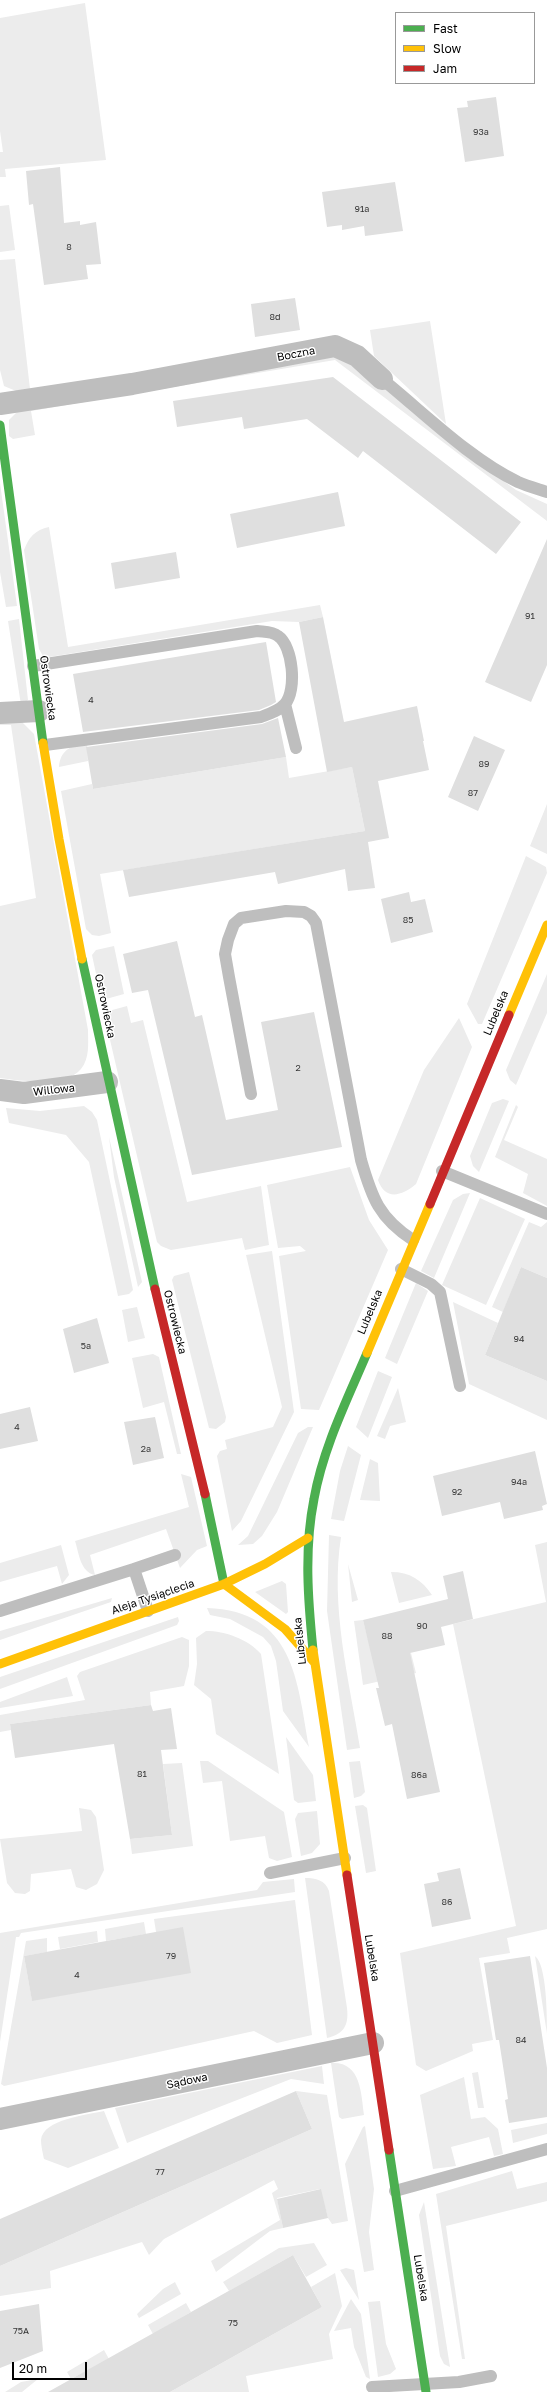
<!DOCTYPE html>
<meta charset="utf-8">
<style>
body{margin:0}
#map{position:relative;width:547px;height:2392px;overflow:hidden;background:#fff;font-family:"Golos Text",sans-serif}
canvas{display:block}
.legend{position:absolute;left:395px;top:12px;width:140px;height:72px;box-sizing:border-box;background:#fff;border:1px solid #999;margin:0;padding:5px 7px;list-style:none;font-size:12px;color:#000}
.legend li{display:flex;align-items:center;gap:8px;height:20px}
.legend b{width:20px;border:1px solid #999}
.scale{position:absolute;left:12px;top:2362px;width:75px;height:18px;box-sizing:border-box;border:2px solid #000;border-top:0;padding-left:5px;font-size:12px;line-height:14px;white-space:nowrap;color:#000;-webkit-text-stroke:3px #fff;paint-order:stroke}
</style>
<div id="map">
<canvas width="547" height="2392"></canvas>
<ul class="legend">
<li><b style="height:5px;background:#4caf50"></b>Fast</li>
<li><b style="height:5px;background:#ffc107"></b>Slow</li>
<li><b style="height:5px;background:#c62828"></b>Jam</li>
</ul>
<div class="scale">20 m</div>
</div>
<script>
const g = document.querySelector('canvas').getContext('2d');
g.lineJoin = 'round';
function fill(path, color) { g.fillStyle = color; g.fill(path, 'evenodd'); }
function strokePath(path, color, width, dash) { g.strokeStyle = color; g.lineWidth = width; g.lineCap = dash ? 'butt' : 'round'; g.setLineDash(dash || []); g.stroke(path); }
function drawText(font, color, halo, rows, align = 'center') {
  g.font = font + ' "Golos Text",sans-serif'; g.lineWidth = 3; g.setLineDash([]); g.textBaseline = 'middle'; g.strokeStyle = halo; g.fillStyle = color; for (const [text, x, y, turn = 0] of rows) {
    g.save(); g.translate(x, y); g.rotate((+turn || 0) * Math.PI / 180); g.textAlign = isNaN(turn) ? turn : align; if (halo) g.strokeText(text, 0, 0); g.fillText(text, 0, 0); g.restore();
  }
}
const green = new Path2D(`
 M85 3 106 160 5 169 6 177H0V152H3L0 131V18Z
 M9 205 15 250 0 252V206Z
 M15 259 30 389 16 391 4 386 0 370V260Z
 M430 321 446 424 374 356 370 330Z
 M330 354 355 363 466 454 516 490 547 504V521L335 360 31 411 35 435 13 439 9 436V420L17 412Z
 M0 483 17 606 6 607 0 572Z
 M49 527 68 647 320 605 323 617 299 622 272 621 49 657 43 656 39 649 24 550C29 537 35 530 49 527Z
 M19 619 28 700 21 705 8 621Z
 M0 719 22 722 34 734 88 1030C88 1043 90 1058 81 1069 67 1087 20 1081 0 1078V906L36 898 11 725H0Z
 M87 742 88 761 59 767C60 750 72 745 87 742Z
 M286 757 289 778 352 767 365 831 100 874 111 933 99 936 92 935 86 929 61 791 92 784 93 789Z
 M547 804V854L530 846Z
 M526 856 546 867 547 873 482 1024H478L467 1004Z
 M114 946 124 994 106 999 101 997 92 955 96 950Z
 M547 974V1013L516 1085 510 1080 506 1070Z
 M127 1006 131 1023 143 1020 187 1202 261 1186 269 1245 245 1250 242 1238 171 1250 161 1246 157 1242 104 1014 105 1012Z
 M459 1018 472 1047 416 1184C402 1196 385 1201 378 1180L424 1070Z
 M503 1099 509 1101 479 1172 473 1166 470 1156 492 1103Z
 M516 1105 518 1107 504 1140 547 1159V1206L523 1193 528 1174 495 1157Z
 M84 1106 92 1112 97 1120 133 1290 129 1294 118 1296 89 1162 66 1135 9 1123 6 1108 40 1111Z
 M109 1137 142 1282 138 1287 114 1177Z
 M350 1167 369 1220 388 1250 319 1410 301 1409 279 1256 306 1251 300 1246 278 1248 267 1185Z
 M470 1193 434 1278 421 1271 453 1200 463 1194Z
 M480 1198 525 1219 486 1305 442 1285Z
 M529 1222 541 1227 547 1222V1278L521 1267 503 1312 492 1307Z
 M272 1251 294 1412 241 1521 232 1531 217 1456 220 1451 227 1449 225 1440 273 1427 282 1407 246 1255Z
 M189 1272 226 1417 225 1422 216 1429 209 1428 172 1280 174 1276Z
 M416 1283 428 1291 397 1364 385 1358Z
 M453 1302 498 1323 485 1355 547 1381V1420L469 1384Z
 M137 1307 145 1338 128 1342 122 1310Z
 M153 1354 159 1357 181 1454H177L164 1402 143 1408 132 1358Z
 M378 1371 392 1377 368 1438 356 1427Z
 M398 1388 406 1422 390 1426 385 1439 377 1436Z
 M308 1427H313L277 1512 262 1536 253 1544 238 1545 248 1536 298 1433Z
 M348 1446 361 1455 344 1521 331 1519 340 1471Z
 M370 1459 378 1463 380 1501 360 1500Z
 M181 1474 191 1477 207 1546 197 1550 180 1568 166 1529 90 1555 95 1575C80 1572 79 1553 75 1541L189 1507Z
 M329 1535 341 1537C330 1607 349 1679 360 1748L347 1750 327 1611Z
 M547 1542V1929L507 1938 510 1953 479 1958 493 2040 472 2044 473 2051 426 2071 416 2065 400 1953 516 1926 453 1624 546 1602 535 1545Z
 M61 1545 69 1575 62 1584 57 1566 0 1582V1563Z
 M348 1564 358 1600 352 1602Z
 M391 1572C410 1572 422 1580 432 1595L399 1603Z
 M282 1581 286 1584 288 1612 286 1614 255 1592Z
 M112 1598 111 1602 0 1640V1631Z
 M207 1608C294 1611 297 1680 309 1747L283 1711 276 1661 271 1646 263 1637 230 1619 210 1615Z
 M178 1617 179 1621 177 1625 0 1689V1677Z
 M363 1620 374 1663 411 1653 416 1673 363 1685 354 1621Z
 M206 1631C225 1631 248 1639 261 1654L279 1774 216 1734 211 1699 194 1685 197 1664 196 1638Z
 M182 1637 189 1640V1666L184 1686 150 1692 151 1705 10 1724 11 1730 0 1732V1715L85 1700 77 1676 80 1672Z
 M67 1677 73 1696 0 1708V1702Z
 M286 1737 313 1775 316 1801 298 1803 294 1800Z
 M200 1761H208L284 1812 292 1857 277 1861 269 1858 265 1836 230 1841 222 1781 203 1783Z
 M360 1761 365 1792 361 1796 354 1798 349 1762Z
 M182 1763 193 1846 132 1854 130 1839 172 1835 163 1764Z
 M363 1805 367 1808 376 1871 366 1873 355 1806Z
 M79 1808 91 1810 96 1817 104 1870 97 1884 86 1890 76 1887 71 1869 31 1874 30 1891 25 1894 15 1893 7 1883 0 1839 82 1831Z
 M317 1811 320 1844 312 1853 301 1856 295 1819 298 1813Z
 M305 1878C316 1878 325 1880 329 1891L347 2008C349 2025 344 2034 327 2038Z
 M294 1879 295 1892 21 1933 19 1937H16L0 2042V1933L257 1890 263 1882Z
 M295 1900 312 2035 277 2043 254 2031 4 2086 1 2084 26 1941 47 1938V1952L24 1956 32 2000 156 1932 154 1919Z
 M144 1922 146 1934 106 1941 105 1929Z
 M97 1931 98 1942 60 1949 58 1937Z
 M535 1956C547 1965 547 2017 547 2034Z
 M331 2063C361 2061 361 2093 364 2115L342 2119 339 2117Z
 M322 2066 324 2084 291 2079 127 2143 115 2108Z
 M478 2072 484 2108H478L472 2073Z
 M464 2077 471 2119 485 2117 498 2129 503 2154 494 2156 489 2137 451 2147 456 2166 433 2169 420 2095Z
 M296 2091 327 2095 348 2221 332 2224 328 2218 320 2189 277 2198 283 2228 270 2231 216 2272 211 2261 280 2220 272 2193 278 2189 274 2180 164 2239 149 2255 142 2242 50 2271 51 2288 0 2296V2266L312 2129Z
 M104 2111 119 2148 68 2168 44 2159C43 2154 41 2146 41 2140 43 2119 87 2115 104 2111Z
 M547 2123V2134L513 2143 511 2130Z
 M365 2126 374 2189 369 2232 374 2270 364 2272 345 2164 363 2127Z
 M512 2171 517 2189 547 2182V2201L446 2226 465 2359H462L436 2194Z
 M424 2202 450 2367 444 2364 440 2356 419 2215Z
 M314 2243 327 2265 306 2277 293 2255 229 2291 223 2282 279 2248Z
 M346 2268 354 2270 359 2300 340 2270Z
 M335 2273 342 2306 329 2334 333 2359 246 2376 249 2392H170L322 2307 311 2287Z
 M175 2282 181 2294 139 2318 137 2314 163 2289Z
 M351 2299 361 2314 370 2379 366 2377 354 2347 351 2328 334 2331Z
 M380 2301 386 2344 396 2369 390 2374 378 2377 368 2302Z
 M186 2303 191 2312 153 2334 148 2325Z
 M104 2350 109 2359 71 2379 67 2372Z
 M38 2379 22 2392H5L21 2382Z`);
const building = new Path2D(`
 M496 97 504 156 465 162 457 108 468 107 467 101Z
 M60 167 64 223 80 221V225L96 222 101 264 86 265 88 279 44 285 33 204 29 205 26 171Z
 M395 182 403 231 365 236 364 226 342 230V225L327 227 322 192Z
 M295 298 300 330 255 337 251 304Z
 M333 377 521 522 496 554 363 451 358 458 307 419 244 429 242 417 177 427 173 401Z
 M338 492 345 526 237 548 230 514Z
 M547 539V665L531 702 485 682Z
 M176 552 180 578 115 589 111 563Z
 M323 617 344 722 417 706 424 741H423L429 770 378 781 389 838 368 842 375 888 348 891 345 869 278 884 275 872 129 897 123 870 365 831 352 767 327 772 299 622Z
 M266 642 276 702 271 705 259 710 83 732 73 674Z
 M278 718 286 757 93 789 86 747 262 724Z
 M474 736 505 750 478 811 448 797Z
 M409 892 411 902 425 899 433 932 391 943 381 899Z
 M177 941 195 1017 202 1015 226 1120 278 1110 261 1022 314 1012 342 1147 192 1175 148 990 132 993 123 954Z
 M521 1267 547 1278V1381L485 1355Z
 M97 1318 109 1363 74 1373 63 1329Z
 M30 1407 38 1441 0 1449V1414Z
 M155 1417 164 1458 133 1465 124 1422Z
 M535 1451 547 1504 542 1506 543 1510 504 1519 500 1502 442 1516 433 1476Z
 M463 1571 473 1619 441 1627 445 1645 410 1653 440 1792 407 1799 392 1724 385 1726 376 1688H379L363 1620 448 1599 443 1576Z
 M151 1705 153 1711 171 1708 177 1749 161 1750 172 1835 130 1839 114 1744 15 1758 10 1724Z
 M460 1868 471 1919 432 1927 424 1884 439 1881 437 1873Z
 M183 1927 191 1973 32 2001 24 1956Z
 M530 1956 547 2068V2117L509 2123 505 2100 508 2099 499 2040H496L484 1963Z
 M296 2091 312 2129 0 2266V2219Z
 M321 2189 328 2218 283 2228 277 2199Z
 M293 2255 322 2307 170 2392H48Z
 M39 2304 43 2351 0 2368V2311Z`);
const lane = new Path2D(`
 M382 379C424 413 470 459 518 482 527 486 538 489 547 492
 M33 666 257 631C264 632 272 631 278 636 293 646 297 690 285 704 279 711 269 714 261 717L45 745
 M285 704 296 748
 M251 1094 229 977 225 954 228 940 234 924 241 918 286 911 304 912 311 916 316 923 361 1160C372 1198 379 1218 413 1240
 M442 1171 547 1214
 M401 1269 431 1284 440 1292 460 1386
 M134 1569 175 1555
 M0 1611 134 1569 148 1611
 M270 1873 345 1858
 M395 2191 547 2149
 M372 2387 459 2382 491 2376`);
const street = new Path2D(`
 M0 404 132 384 335 346 357 356 382 379
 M0 713 39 711
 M0 1090 24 1093 107 1082
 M0 2119 373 2043`);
const fast = new Path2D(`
 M0 425 43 743
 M82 959 155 1289
 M205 1494 224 1584
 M313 1650C308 1600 304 1549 314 1499 323 1448 347 1400 367 1353
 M389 2150 426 2392`);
const slow = new Path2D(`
 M43 743 59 839 82 959
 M509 1015 547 925
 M367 1353 430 1204
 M224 1584 285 1629 314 1662
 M313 1650 347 1875
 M0 1664 224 1584 265 1564 308 1538`);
const jam = new Path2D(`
 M430 1204 509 1015
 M155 1289 205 1494
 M347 1875 389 2150`);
const numberNames = [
 ["93a",481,132],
 ["91a",362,209],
 ["8",69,247],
 ["8d",275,317],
 ["91",530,616],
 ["4",91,700],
 ["89",484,764],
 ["87",473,793],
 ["85",408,920],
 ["2",298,1068],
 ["94",519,1339],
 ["5a",86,1346],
 ["4",17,1427],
 ["2a",146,1449],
 ["94a",519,1482],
 ["92",457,1492],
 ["90",422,1626],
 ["88",387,1636],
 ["81",142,1774],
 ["86a",419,1775],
 ["86",447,1902],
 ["79",171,1956],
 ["4",77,1975],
 ["84",521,2040],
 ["77",160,2172],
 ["75",233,2323],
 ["75A",21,2331]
];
const streetNames = [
 ["Boczna",296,354,-11],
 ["Ostrowiecka",48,688,82],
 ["Ostrowiecka",105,1006,78],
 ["Lubelska",496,1013,-67],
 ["Willowa",54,1090,-6],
 ["Lubelska",370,1312,-67],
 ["Ostrowiecka",175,1322,76],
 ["Aleja Tysiąclecia",153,1597,-19],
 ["Lubelska",300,1641,-96],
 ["Lubelska",372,1958,81],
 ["Sądowa",187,2081,-12],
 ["Lubelska",421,2278,81]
];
fill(green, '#ececec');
fill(building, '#dfdfdf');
strokePath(lane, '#bebebe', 12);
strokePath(street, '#bebebe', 22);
strokePath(fast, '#4caf50', 9);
strokePath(slow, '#ffc107', 9);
strokePath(jam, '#c62828', 9);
drawText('9px', '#383838', null, numberNames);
drawText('11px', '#000', '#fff', streetNames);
</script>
